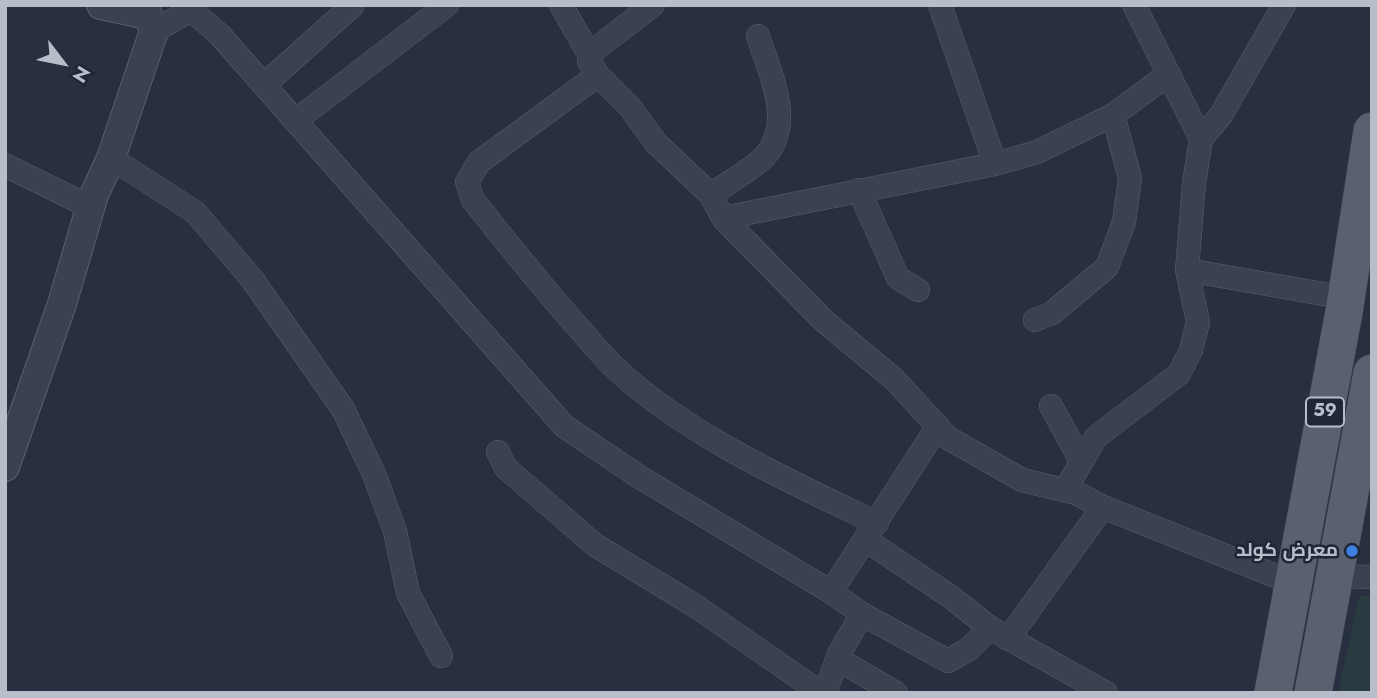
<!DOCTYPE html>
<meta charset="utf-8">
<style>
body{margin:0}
#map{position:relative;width:1377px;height:698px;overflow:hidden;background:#272f40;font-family:Jost,sans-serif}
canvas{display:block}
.frame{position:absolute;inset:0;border:7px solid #b8bdca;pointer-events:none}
.north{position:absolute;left:28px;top:28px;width:70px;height:70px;-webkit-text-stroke:5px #202635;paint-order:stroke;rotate:122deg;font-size:19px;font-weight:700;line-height:28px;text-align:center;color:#b8bdca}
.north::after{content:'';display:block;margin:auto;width:24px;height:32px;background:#b8bdca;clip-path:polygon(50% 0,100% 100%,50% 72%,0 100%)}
</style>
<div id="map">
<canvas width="1377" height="698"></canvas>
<div class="frame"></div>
<div class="north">N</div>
</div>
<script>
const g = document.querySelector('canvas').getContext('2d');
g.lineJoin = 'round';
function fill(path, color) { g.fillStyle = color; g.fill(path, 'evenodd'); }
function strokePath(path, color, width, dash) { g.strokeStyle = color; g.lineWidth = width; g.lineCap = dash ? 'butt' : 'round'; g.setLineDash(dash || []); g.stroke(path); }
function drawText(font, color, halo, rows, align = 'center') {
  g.font = font + ' Jost,Cairo,sans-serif'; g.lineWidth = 5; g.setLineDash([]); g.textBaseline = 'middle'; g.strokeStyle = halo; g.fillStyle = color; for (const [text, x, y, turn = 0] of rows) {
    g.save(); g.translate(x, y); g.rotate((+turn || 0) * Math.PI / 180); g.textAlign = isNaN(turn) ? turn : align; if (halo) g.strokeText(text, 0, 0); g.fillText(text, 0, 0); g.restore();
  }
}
const green = new Path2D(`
 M1372 595V693H1338L1359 596Z`);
const minor = new Path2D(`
 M561 5 589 54V61L598 75 629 106 656 143 711 195 723 218 824 321 894 379 948 438 1022 480 1076 493 1103 507 1293 583
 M940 5 995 164
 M154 31 191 10 219 34 564 426 638 476 831 592 862 614 948 661 969 649 990 628
 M589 54 653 5
 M598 75 479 162 467 182 473 200C507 243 541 286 578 327 589 340 601 354 613 366 683 433 790 482 877 523
 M264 85 353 5
 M295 121 447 5
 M1201 139 1221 115 1284 5
 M111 158 195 212 252 279 343 409 374 474 395 531 408 593 441 656
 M5 165 90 207
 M859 190 898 278 918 290
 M711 195C727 183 746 173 761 160 797 127 770 74 758 36
 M723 218 995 164 1037 152 1113 115 1169 74
 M1187 270 1346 298
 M1035 320 1052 313 1107 267 1124 222 1130 178 1113 115
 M1051 406 1081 461
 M498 452 506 468 595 545 697 607 821 693
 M1065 490 1096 437 1179 374 1191 350 1198 322 1187 270 1194 183 1201 139 1134 5
 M866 540 951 597 990 628 1106 693
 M1335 576 1372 577
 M831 592 938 426
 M1008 639 1103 507
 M839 660 896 693
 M825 693 839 654 862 614`);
const tertiary = new Path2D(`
 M5 467 62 304 94 195 111 158 154 31 148 15 101 5`);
const primary = new Path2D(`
 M1273 693 1344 312 1372 131
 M1313 693 1372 373`);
const markers = [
 [1352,551,7,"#3f7fe0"]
];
const shields = [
 [1325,412,38]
];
const shieldNames = [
 ["59",1325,412]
];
const poiNames = [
 ["معرض كولد",1338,551]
];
fill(green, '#293b41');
strokePath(minor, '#595f6d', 24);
strokePath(tertiary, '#595f6d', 30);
strokePath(primary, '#454a59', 38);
strokePath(minor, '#3b4150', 23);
strokePath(tertiary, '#3b4150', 28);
strokePath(primary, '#596070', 37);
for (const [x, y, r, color] of markers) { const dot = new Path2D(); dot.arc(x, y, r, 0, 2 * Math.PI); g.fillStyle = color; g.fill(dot); strokePath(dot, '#202635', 2.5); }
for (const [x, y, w] of shields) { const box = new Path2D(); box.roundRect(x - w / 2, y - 14.5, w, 29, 5); g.fillStyle = '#202635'; g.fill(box); strokePath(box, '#b8bdca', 2); }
drawText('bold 18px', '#b8bdca', null, shieldNames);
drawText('bold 19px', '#b8bdca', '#202635', poiNames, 'right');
</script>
